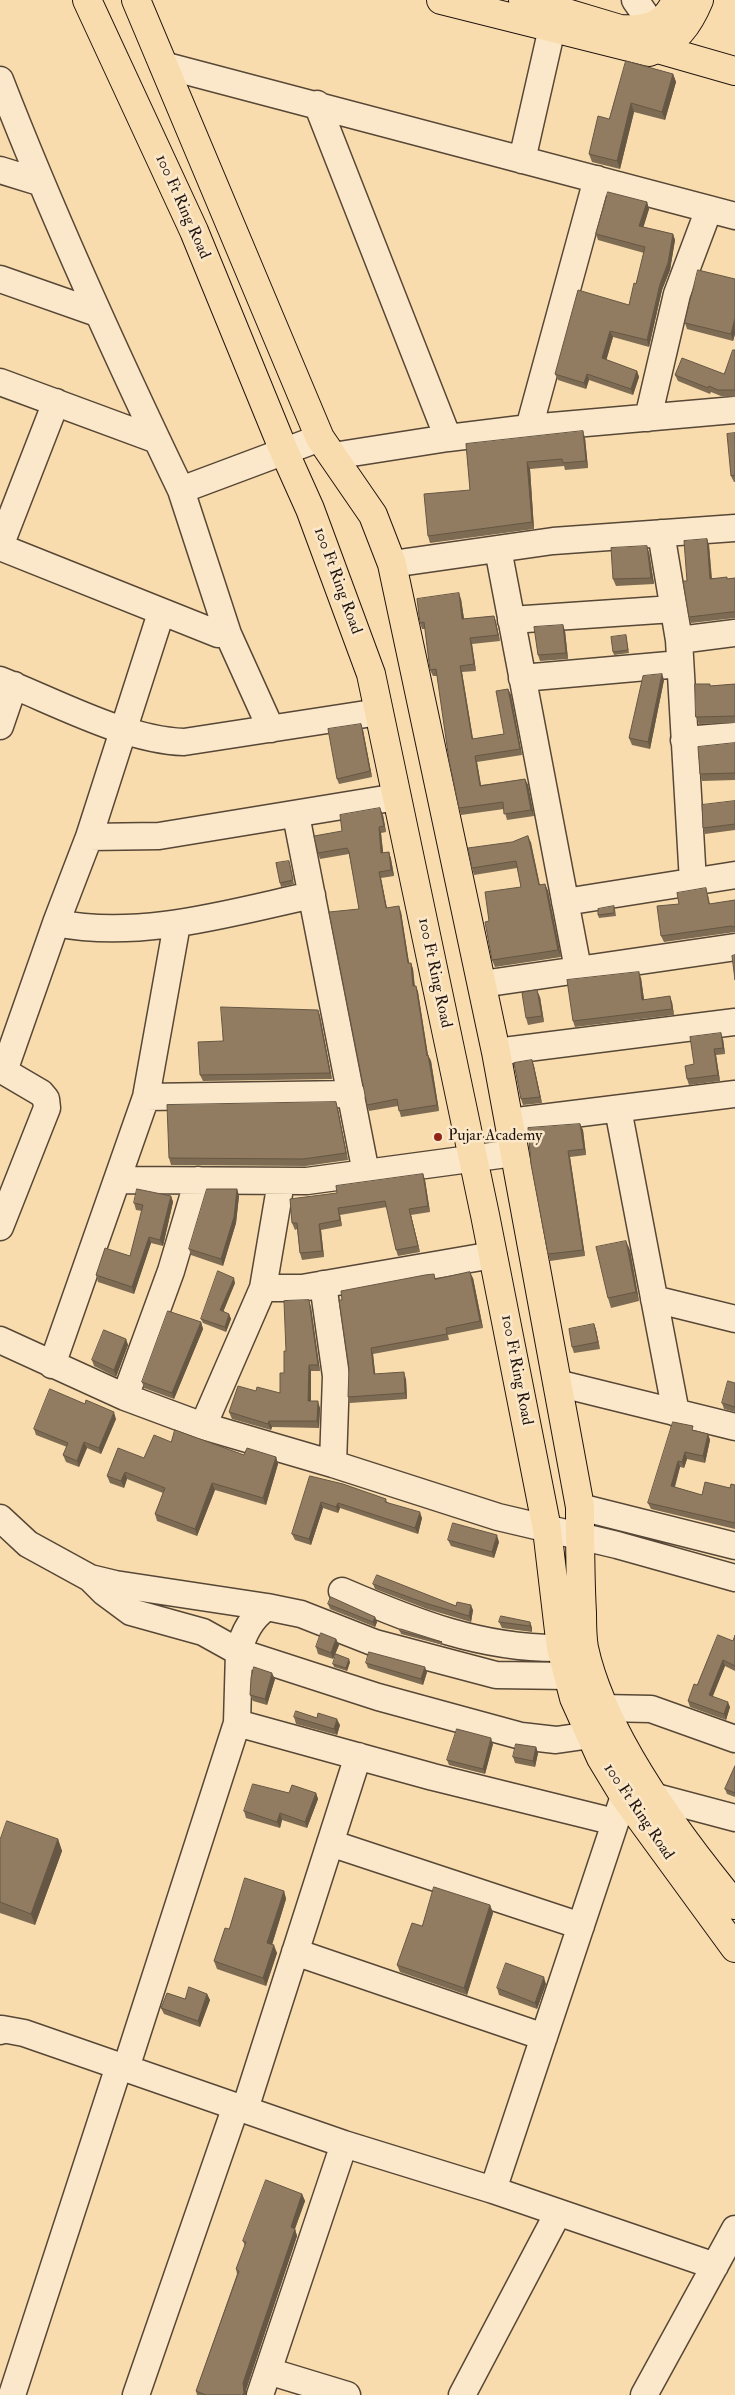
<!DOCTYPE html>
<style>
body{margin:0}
canvas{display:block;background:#f9dcad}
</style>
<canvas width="735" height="2395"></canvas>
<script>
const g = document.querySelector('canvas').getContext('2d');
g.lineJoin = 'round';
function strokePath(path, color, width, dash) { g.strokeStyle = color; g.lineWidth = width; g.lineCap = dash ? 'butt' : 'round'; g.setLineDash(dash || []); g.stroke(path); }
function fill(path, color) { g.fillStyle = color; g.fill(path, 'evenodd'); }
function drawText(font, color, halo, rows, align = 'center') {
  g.font = font + ' "IM FELL Double Pica",serif'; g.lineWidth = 5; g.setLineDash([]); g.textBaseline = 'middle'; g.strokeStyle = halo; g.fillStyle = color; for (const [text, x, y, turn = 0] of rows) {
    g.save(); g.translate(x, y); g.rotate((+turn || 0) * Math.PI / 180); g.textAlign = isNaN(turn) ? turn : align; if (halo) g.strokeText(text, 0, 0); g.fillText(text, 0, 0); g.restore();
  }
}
const minor = new Path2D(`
 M635 0 654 27
 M163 65 735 216
 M0 80C54 219 116 355 181 490
 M317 104 448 438
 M522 160 552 28
 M0 170 39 182
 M0 279 97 313
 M0 382 157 440
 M648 418 677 294 709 209
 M529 428 597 179
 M333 456 448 438 529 428 735 410
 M661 533 679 640 693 882
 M0 546 56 402
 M0 547 218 634H228L181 490 320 438
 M498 549 578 969
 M392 564 553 541 735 528
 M511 620 673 609
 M228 634 271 729
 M679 640 735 633
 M522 678 680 664
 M0 680C56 702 125 740 184 742L379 712
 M0 726 14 685
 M684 740 735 736
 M296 815 366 1173
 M89 837 159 836 397 797
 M565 902 735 875
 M56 923C140 940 229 913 312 895
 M482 984 735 947
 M496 1052 735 1022
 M0 1069 41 1093 46 1099 47 1108 0 1227
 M4 1071 56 923 89 837 161 613
 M146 1097 352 1094
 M618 1109 676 1413
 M509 1122 735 1094
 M117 1180 307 1181 514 1153
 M323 1284 336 1376 333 1464
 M263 1288H302L493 1255
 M654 1299 735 1319
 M0 1340 125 1397 203 1426 333 1464 498 1517 617 1545 735 1578
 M52 1365 146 1097 177 924
 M557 1383 735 1427
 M125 1397 171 1271 198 1180
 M203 1426 263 1288 281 1182
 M580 1507 735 1546
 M0 1518 28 1544 90 1578 104 1592 131 1612 203 1632 239 1652 237 1723 126 2068
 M90 1578 115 1584 267 1607 301 1614 375 1643 496 1675 569 1676
 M342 1591C414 1622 481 1649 561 1648
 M267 1607C251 1618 243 1633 239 1652L378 1697 521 1736 556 1740 591 1735
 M603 1708 651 1709 735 1739
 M237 1723 433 1777 615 1822
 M656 1797 735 1818
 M330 1843 581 1926
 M295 1952 544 2037
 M0 2031 2 2029 24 2033 344 2144 493 2190 624 1796
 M245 2109 358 1756
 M493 2190 715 2266
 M268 2371 347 2395
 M12 2395 119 2066
 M136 2395 236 2106
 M260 2395 344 2144
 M462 2395 558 2213
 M644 2395 735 2229`);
const major = new Path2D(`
 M87 0 194 231 284 451 310 509 371 674 485 1215 547 1529 561 1648 574 1698 601 1758 624 1796 735 1948
 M136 0 320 438 373 515 392 564 496 1052 580 1507C580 1542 580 1578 582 1613 582 1624 582 1637 584 1648 603 1736 678 1836 735 1905
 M441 0 649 52C676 43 689 24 699 0
 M523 0 620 29C647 31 665 26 676 0
 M646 42 658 49 735 71`);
const wall = new Path2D(`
 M673 74 676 82 665 120 634 112 620 169 592 162 589 154 609 119Z
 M647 202 649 209 643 227 673 234 675 240 670 270 662 290 649 347 613 337 606 360 637 371 639 377 633 395 589 380 586 389 558 380 555 374 629 305 636 284 644 253 598 240 596 234Z
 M735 279V334L733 341 687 329 685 323Z
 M735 350V397L721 396 711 392 710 394 678 381 675 375 724 374Z
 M735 433V482H734L731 476Z
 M585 438 588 468 565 470 564 466 530 469 534 529 430 543 428 536 470 490 466 444Z
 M707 539 709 545 712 578 728 579 735 578V618L691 623 689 617 687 581Z
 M649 552 654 584 616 586 613 579Z
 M461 599 464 619 494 616 496 622 500 641 472 644 476 671 462 672 473 739 504 734 508 689 511 695 522 755 477 762 481 785 525 779 528 785 534 816 507 820 504 809 461 815 459 808 437 676H433L430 670 425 629H422L420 623Z
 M563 625 565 631 568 659 540 661 538 655Z
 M626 635 629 653 614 655 613 652Z
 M662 674 664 680 650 749 632 745 629 738Z
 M735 684V723L699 724 696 717 710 686Z
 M361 724 363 730 372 777 339 784 337 779Z
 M735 743V780L702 781 700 774Z
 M735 801V830L705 834 703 828Z
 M383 815 386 832 381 833 383 853 389 852 391 859 394 876 381 878 387 908 401 912 409 963H411L413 969 415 986H416L418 992 428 1055 431 1061 439 1111 401 1117 398 1106 369 1111 367 1105 359 909 349 854 320 859 318 853 342 831Z
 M528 836 531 843 540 885 545 884 548 891 561 957 495 967 492 960 489 921 521 887 517 868 474 875 472 868 512 842Z
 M290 864 294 884 281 887 280 883Z
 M708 895 710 904 735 900V932L664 942 661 936 679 904Z
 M615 909 616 916 599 918 598 915Z
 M641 978 644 1000 672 1002 674 1015 575 1027 573 1021Z
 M540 997 544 1022 528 1025 526 1018Z
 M318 1010 320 1016 332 1079 203 1081 200 1075 223 1041Z
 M723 1039 725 1054 716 1055 720 1081 689 1085 687 1079 694 1064Z
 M532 1060 534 1066 542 1103 523 1105 521 1099Z
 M338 1109 348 1160 306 1166 171 1165 169 1158Z
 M580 1124 583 1130 586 1155 570 1157 585 1256 550 1261 548 1254 531 1164Z
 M423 1174 425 1180 430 1212 411 1215 420 1252 398 1256 396 1250 387 1207 340 1215 342 1226 321 1230 324 1257 302 1260 300 1253 297 1229 295 1230 292 1223 337 1193Z
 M237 1189 239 1196 236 1223 223 1266 191 1255 189 1249Z
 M171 1196 173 1202 163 1246 151 1243 134 1294 98 1282 96 1275 130 1256 142 1211 136 1210 134 1203Z
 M630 1250 639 1301 611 1308 608 1298Z
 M473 1278 483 1328 448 1335 449 1340 373 1354 375 1374 406 1379 407 1399 350 1403 348 1397 349 1368 436 1279Z
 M235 1283 223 1311 229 1314 231 1319 226 1332 203 1323 201 1319Z
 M311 1307 320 1371H311V1401L320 1408 319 1428 272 1427 271 1430 232 1419 229 1412 256 1391 280 1393 284 1373 286 1351Z
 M201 1322 203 1329 174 1399 144 1388 142 1382Z
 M594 1324 596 1330 600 1349 574 1353 572 1347Z
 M126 1339 128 1345 116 1377 94 1366 92 1360Z
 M735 1383V1412L724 1409 722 1403Z
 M116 1419 101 1454 87 1448 79 1467 66 1462 63 1455 67 1447 36 1435 34 1429Z
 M694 1430 708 1434 710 1440 705 1463 687 1459 684 1468 680 1467 675 1487 702 1495 730 1488 735 1485V1529L651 1509 648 1503Z
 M171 1442 244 1455 276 1457 278 1464 266 1505 215 1490 197 1536 157 1521 155 1514 163 1493 127 1479 124 1488 110 1483 107 1476 144 1458Z
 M310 1476 386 1499 387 1502 422 1518 418 1534 340 1508 338 1513 323 1508 311 1545 295 1540 292 1534Z
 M448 1540 499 1542 494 1558 451 1546Z
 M373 1584 473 1610 471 1622 427 1609 375 1589Z
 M328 1604 375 1617 377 1622 375 1627 330 1609Z
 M499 1622H530L532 1628V1632L502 1628Z
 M400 1631 442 1642 443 1645 401 1634Z
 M735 1635V1671L725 1666 712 1696 730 1707 726 1720 690 1707 688 1701 697 1685 733 1641Z
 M336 1639 339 1645 333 1659 318 1654 316 1647Z
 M350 1662 347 1671 334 1667 333 1664Z
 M366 1663 427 1672 423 1685 368 1668Z
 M275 1679 267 1705 253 1701 250 1695Z
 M294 1717 340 1725 337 1735 296 1724Z
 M493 1744 485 1774 449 1765 447 1760Z
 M536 1747 538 1753 535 1767 515 1763 513 1757Z
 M735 1766V1797L727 1794 725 1789Z
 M289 1793H316L318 1799 307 1828 282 1820 280 1828 246 1818 244 1811Z
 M58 1839 62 1851 35 1925 0 1913V1840Z
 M284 1891 286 1899 272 1945 277 1953 266 1986 217 1969 214 1961 229 1929Z
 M490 1905 493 1913 467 1995 400 1972 397 1965 422 1926Z
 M546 1984 537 2009 499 1995 497 1988Z
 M207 1994 210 2000 200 2027 164 2014 161 2008 185 1999Z
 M302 2194 305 2201 295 2229 297 2236 246 2390V2395H197L196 2391 237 2274 236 2269 245 2246 243 2241Z`);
const shadedWall = new Path2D(`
 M673 74 676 82 665 120 662 112Z
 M631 103 634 112 620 169 617 161Z
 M647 202 649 209 642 232 639 226Z
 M673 234 675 240 670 270 662 290 649 347 647 340Z
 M735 318V334L733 341 731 334Z
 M610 331 613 337 605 365 602 358Z
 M637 371 639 377 633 395 631 389Z
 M587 374 589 380 586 389 584 383Z
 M583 431 585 438 588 468 586 461Z
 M527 462 530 469 534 529 532 522Z
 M707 539 709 545 712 585 710 579Z
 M647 546 649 552 654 584 651 578Z
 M459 593 461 599 465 625 462 619Z
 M494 616 496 622 500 641 498 635Z
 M563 625 565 631 568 659 566 653Z
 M470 638 472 644 476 671 474 664Z
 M460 666 462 672 474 745 472 739Z
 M662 674 664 680 650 749 648 742Z
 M508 689 511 695 522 755 520 749Z
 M361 724 363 730 372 777 370 771Z
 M475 756 477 762 482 792 480 786Z
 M525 779 528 785 534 816 531 810Z
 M380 808 383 815 386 832 384 826Z
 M379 827 381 833 384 860 381 853Z
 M528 836 531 843 541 892 539 885Z
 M389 852 391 859 394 876 391 870Z
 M379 872 381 878 388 914 386 908Z
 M545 884 548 891 561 957 558 950Z
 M399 906 401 912 410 969 408 963Z
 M411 963 413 969 415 993 413 986Z
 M639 972 641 978 645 1006 642 1000Z
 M416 986 418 992 429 1062 427 1056Z
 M537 990 540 997 544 1022 542 1016Z
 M670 996 672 1002 674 1015 672 1009Z
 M318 1010 320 1016 332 1079 330 1073Z
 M721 1033 723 1039 725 1054 723 1048Z
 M714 1049 716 1055 720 1081 718 1075Z
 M428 1055 431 1061 439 1111 437 1105Z
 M532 1060 534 1066 542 1103 540 1097Z
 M336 1102 338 1109 348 1160 346 1153Z
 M580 1124 583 1130 586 1155 584 1149Z
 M568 1151 570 1157 585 1256 583 1250Z
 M423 1174 425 1180 430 1212 428 1206Z
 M237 1189 239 1196 236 1223 223 1266 221 1259Z
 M171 1196 173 1202 163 1246 160 1240Z
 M338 1208 340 1215 342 1226 340 1220Z
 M409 1209 411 1215 420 1252 418 1246Z
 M319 1224 321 1230 324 1257 322 1251Z
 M149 1237 151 1243 134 1294 132 1287Z
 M626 1241 630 1250 639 1301 636 1292Z
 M470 1272 473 1278 483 1328 480 1321Z
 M234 1278 235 1283 222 1315 220 1310Z
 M309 1300 311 1307 320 1371 318 1365Z
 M229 1314 231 1319 226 1332 225 1327Z
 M201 1322 203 1329 174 1399 172 1393Z
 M594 1324 596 1330 600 1349 598 1342Z
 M126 1339 128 1345 116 1377 114 1370Z
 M371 1348 373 1354 376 1380 374 1374Z
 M309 1365 311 1371V1408L308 1401Z
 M404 1372 406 1379 407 1399 405 1393Z
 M318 1401 320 1408 319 1428 317 1421Z
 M114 1412 116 1419 101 1454 99 1448Z
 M269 1421 272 1427 271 1430 268 1424Z
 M708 1434 710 1440 705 1463 703 1456Z
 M84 1442 87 1448 79 1467 77 1461Z
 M685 1452 687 1459 684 1468 682 1462Z
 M276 1457 278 1464 266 1505 263 1498Z
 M678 1461 680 1467 673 1492 671 1486Z
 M125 1472 127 1479 124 1488 121 1481Z
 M212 1483 215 1490 197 1536 195 1529Z
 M321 1502 323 1508 311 1545 309 1539Z
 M338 1503 340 1508 338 1513 336 1507Z
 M420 1512 422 1518 418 1534 415 1528Z
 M497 1535 499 1542 494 1558 492 1552Z
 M471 1605 473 1610 471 1622 469 1616Z
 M375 1617 377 1622 375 1627 373 1622Z
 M530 1622 532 1628V1632L530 1626Z
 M336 1639 339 1645 333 1659 331 1653Z
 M349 1659 350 1662 347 1671 346 1668Z
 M723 1660 725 1666 711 1701 709 1695Z
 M425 1667 427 1672 423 1685 421 1679Z
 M272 1673 275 1679 267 1705 265 1699Z
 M728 1702 730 1707 726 1720 724 1714Z
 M337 1719 340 1725 337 1735 334 1729Z
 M491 1738 493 1744 485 1774 483 1769Z
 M536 1747 538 1753 535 1767 533 1761Z
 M316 1793 318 1799 307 1828 305 1822Z
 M280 1813 282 1820 280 1828 277 1822Z
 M58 1839 62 1851 35 1925 31 1914Z
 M284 1891 286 1899 270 1951 267 1943Z
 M490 1905 493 1913 467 1995 464 1988Z
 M274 1945 277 1953 266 1986 263 1978Z
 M544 1977 546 1984 537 2009 535 2003Z
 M207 1994 210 2000 200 2027 198 2021Z
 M302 2194 305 2201 293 2234 291 2227Z
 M295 2229 297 2236 246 2390V2395H243V2383Z`);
const building = new Path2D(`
 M626 61 673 74 662 112 631 103 617 161 589 154 598 116 609 119Z
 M608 192 647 202 639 226 673 234 668 263 660 284 647 340 610 331 602 358 637 371 631 389 587 374 584 383 555 374 578 290 629 305 634 283 636 284 645 247 596 234Z
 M698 270 735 279V318L731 334 685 323Z
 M733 350H735V390H718L709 386 708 388 675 375 682 358 724 374Z
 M583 431 586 461 563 463 562 459 527 462 532 522 428 536 424 494 470 490 466 444Z
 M735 433V475L731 476 727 434Z
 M707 539 710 579 727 577V579L735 578V612H731L689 617 683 581H687L684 541Z
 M647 546 651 578 613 579 611 548Z
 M459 593 462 619 494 616 498 635 470 638 474 664 460 666 472 739 504 734 496 691 508 689 520 749 475 756 480 786 525 779 531 810 504 814 503 802 459 808 449 760 436 669 430 670 424 622 420 623 417 599Z
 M563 625 566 653 538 655 534 627Z
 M626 635 628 650 613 652 611 637Z
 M662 674 648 742 629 738 643 676Z
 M695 684H710V686L735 684V716L696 717Z
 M361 724 370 771 337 779 328 729Z
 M735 743V773L700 774 698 747Z
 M735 801V824L703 828 702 805Z
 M380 808 384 826 379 827 381 853 389 852 391 870 379 872 386 908 399 906 408 963H411L413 986H416L427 1056 428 1055 437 1105 399 1111 397 1099 367 1105 329 912 359 909 349 852 347 848 318 853 314 836 342 831 340 815Z
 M528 836 539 885 545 884 558 950 492 960 485 922 489 921 485 892 521 887 516 861 472 868 468 848 512 842Z
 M289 861 293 880 280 883 276 863Z
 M706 888 709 904 735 900V927L731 926 661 936 657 906 679 904 677 893Z
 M614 906V913L598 915V909Z
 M735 955V980L732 956Z
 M639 972 642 1000 670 996 672 1009 573 1021 567 980Z
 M537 990 542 1016 526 1018 522 993Z
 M221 1007 318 1010 330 1073 200 1075 198 1042 223 1041Z
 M721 1033 723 1048 714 1049 718 1075 687 1079 685 1066 694 1064 690 1037Z
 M532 1060 540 1097 521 1099 514 1063Z
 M336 1102 346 1153 303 1159 169 1158 167 1105Z
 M580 1124 584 1149 568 1151 583 1250 548 1254 531 1164 528 1128Z
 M423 1174 428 1206 409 1209 418 1246 396 1250 385 1201 338 1208 340 1220 319 1224 322 1251 300 1253 297 1223H292L290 1199 337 1193 336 1186Z
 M137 1189 171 1196 160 1240 149 1237 132 1287 96 1275 105 1248 130 1256 143 1205 134 1203Z
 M207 1189H237L234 1217 221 1259 189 1249Z
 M626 1241 636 1292 608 1298 596 1247Z
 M218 1271 234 1278 220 1310 229 1314 225 1327 201 1319Z
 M470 1272 480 1321 446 1328 447 1334 371 1348 374 1374 404 1372 405 1393 348 1397 349 1368 339 1300H342L341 1291 425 1275 434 1274 435 1279Z
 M309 1300 318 1365H309L308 1401H318L317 1421H269L268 1424 229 1412 238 1386 256 1391 257 1387 280 1393V1373H284V1351H286L284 1301Z
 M168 1311 201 1322 172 1393 142 1382Z
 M594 1324 598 1342 572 1347 569 1329Z
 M104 1330 126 1339 114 1370 92 1360Z
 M728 1381 735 1383V1407L722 1403Z
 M50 1389 85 1404 86 1400 114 1412 99 1448 84 1442 77 1461 63 1455 68 1443 34 1429Z
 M673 1422 693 1426 692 1430 708 1434 703 1456 685 1452 682 1462 678 1461 671 1486 702 1495 705 1482 730 1488 731 1484 735 1485V1523L648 1503Z
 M175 1430 244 1455 247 1448 276 1457 263 1498 212 1483 195 1529 155 1514 165 1488 125 1472 121 1481 107 1476 118 1448 144 1458 154 1435 171 1442Z
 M310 1476 343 1484 386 1499 385 1502 420 1512 415 1528 338 1503 336 1507 321 1502 309 1539 292 1534Z
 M453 1523 497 1535 492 1552 448 1540Z
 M377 1575 456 1606 457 1602 471 1605 469 1616 425 1603 373 1584Z
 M331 1597 375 1617 373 1622 328 1604Z
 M501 1616 530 1622V1626L499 1622Z
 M401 1629 442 1642 400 1631Z
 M321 1633 336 1639 331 1653 316 1647Z
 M718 1635 733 1641 735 1635V1666L723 1660 709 1695 728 1702 724 1714 688 1701 694 1684 697 1685Z
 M369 1652 425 1667 421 1679 366 1663Z
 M336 1654 349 1659 346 1668 333 1664Z
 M254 1667 272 1673 265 1699 250 1695 251 1678Z
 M296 1711 317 1718 318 1713 337 1719 334 1729 294 1717Z
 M457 1729 491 1738 483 1769 447 1760Z
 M516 1744 536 1747 533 1761 513 1757Z
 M735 1766V1793L725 1789Z
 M253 1784 289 1793 292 1785 316 1793 305 1822 280 1813 277 1822 244 1811Z
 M7 1821 58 1839 31 1914 0 1902V1840Z
 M245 1878 284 1891 267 1943 274 1945 263 1978 214 1961 225 1928 229 1929Z
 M434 1887 490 1905 464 1988 397 1965 412 1923 422 1926Z
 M506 1963 544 1977 535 2003 497 1988Z
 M189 1987 207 1994 198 2021 161 2008 167 1993 185 1999Z
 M266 2180 302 2194 291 2227 295 2229 243 2383 244 2393 243 2395H206L196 2391 239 2271 236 2269 246 2242 243 2241Z`);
const markers = [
 [438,1137,5,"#8f2418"]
];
const streetNames = [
 ["100 Ft Ring Road",182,207,66],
 ["100 Ft Ring Road",337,581,70],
 ["100 Ft Ring Road",434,973,78],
 ["100 Ft Ring Road",516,1370,79],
 ["100 Ft Ring Road",638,1812,56]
];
const poiNames = [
 ["Pujar Academy",448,1137]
];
strokePath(minor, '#574736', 29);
strokePath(major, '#21150f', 30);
strokePath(minor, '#fbe8ca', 26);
strokePath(major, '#f9dcad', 28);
fill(wall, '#7d6b53');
fill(shadedWall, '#665744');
fill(building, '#917c61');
strokePath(building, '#665744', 1);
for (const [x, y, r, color] of markers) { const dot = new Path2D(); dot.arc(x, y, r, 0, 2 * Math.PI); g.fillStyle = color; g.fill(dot); strokePath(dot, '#fbe8ca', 2); }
drawText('16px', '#21150f', '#fbe8ca', streetNames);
drawText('16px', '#21150f', '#fbe8ca', poiNames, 'left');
</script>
